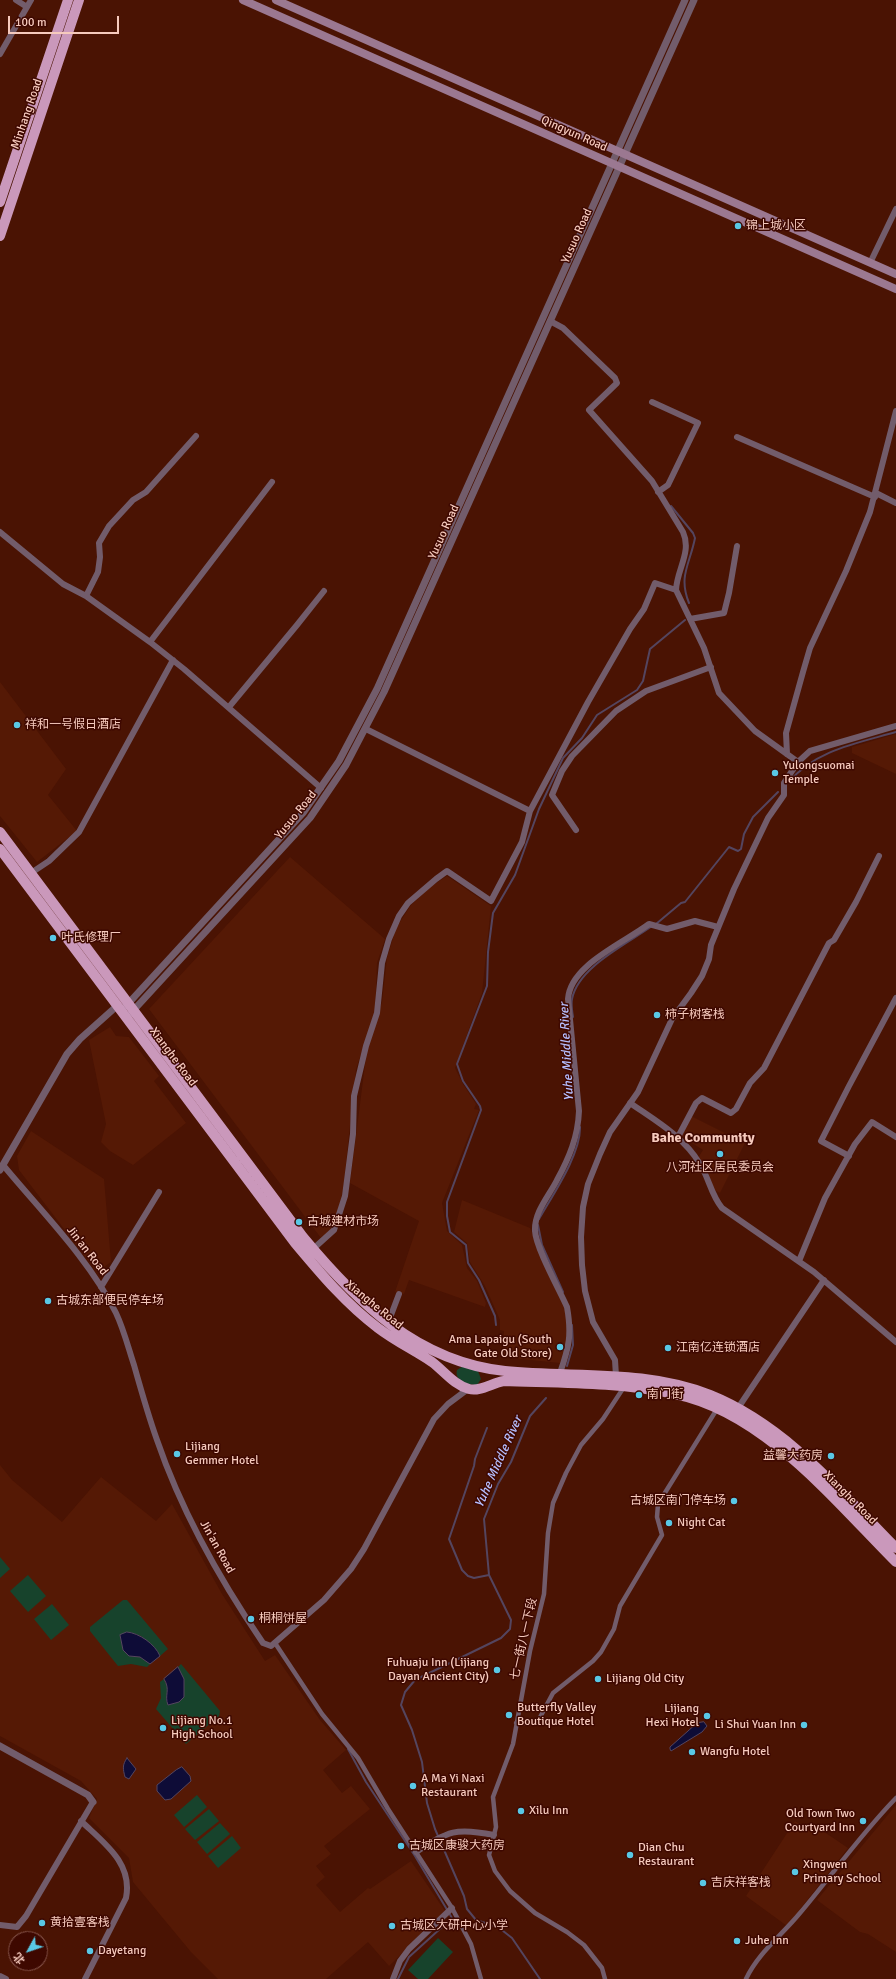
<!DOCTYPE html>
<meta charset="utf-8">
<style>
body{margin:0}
#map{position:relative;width:896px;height:1979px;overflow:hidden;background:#4a1303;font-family:Signika,"Noto Sans SC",sans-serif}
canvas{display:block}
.north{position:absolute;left:8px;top:1931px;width:40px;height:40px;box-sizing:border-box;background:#3e0800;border:1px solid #88564c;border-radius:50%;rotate:230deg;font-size:11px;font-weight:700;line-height:16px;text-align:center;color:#f6cabd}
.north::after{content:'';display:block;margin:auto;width:14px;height:18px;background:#59c8e5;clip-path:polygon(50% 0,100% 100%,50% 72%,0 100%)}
.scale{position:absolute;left:8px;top:16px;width:111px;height:18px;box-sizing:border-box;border:2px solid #f6cabd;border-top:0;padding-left:5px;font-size:12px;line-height:14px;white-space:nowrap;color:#f6cabd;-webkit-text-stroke:3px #3e0800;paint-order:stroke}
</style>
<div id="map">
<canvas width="896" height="1979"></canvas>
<div class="north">北</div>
<div class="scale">100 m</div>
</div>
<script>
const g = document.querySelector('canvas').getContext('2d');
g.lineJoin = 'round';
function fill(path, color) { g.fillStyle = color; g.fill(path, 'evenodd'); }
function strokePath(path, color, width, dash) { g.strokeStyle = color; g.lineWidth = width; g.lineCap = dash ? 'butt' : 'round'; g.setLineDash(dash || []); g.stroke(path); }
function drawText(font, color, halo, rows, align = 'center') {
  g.font = font + ' Signika,"Noto Sans SC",sans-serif'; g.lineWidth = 3; g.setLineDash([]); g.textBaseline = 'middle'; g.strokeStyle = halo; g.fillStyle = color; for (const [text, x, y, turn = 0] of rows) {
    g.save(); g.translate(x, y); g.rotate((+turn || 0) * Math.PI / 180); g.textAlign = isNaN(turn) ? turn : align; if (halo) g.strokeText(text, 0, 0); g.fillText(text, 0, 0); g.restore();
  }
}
const built = new Path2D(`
 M0 682 66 769 48 795 77 831 37 862 0 816Z
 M896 734V774L852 753V747Z
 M290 857 385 939 377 963 375 1013 356 1069 343 1191 334 1227 321 1238 149 1009Z
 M447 876 491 906 482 993 455 1068 463 1084 476 1104 474 1109 479 1110 442 1203 447 1231 462 1245 467 1268 477 1281 486 1303 485 1307 409 1280 404 1294 395 1292 419 1221 350 1183 367 1049 382 1002 387 958 396 928 411 905 430 887Z
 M110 1027 116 1036 129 1037 159 1076 154 1081 186 1123 133 1165 110 1151 101 1142 106 1124 89 1040Z
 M691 1116 745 1143 720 1193 712 1189 698 1158 703 1150 681 1136Z
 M31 1131 104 1179 111 1262 97 1272 19 1170 17 1156Z
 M462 1200 530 1228 564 1304 567 1323V1343L560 1363 502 1357 504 1331 500 1330V1320L485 1286 470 1262 467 1243 454 1232Z
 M0 1465 12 1480 62 1522 101 1477 156 1521 172 1504 222 1594 265 1661 275 1655 320 1720 346 1750 323 1770 342 1793 351 1786 370 1809 324 1846 331 1854 316 1866 325 1877 316 1885 340 1912 368 1888 370 1889 411 1861 445 1911 389 1966 368 1942 326 1979H218L191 1952 133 1882 129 1858 89 1818 97 1799 81 1781 0 1736Z
 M896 1805V1952L868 1934 860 1932 817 1900Z
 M795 1821 810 1831 814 1825 848 1848 787 1926 746 1896Z`);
const green = new Path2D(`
 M463 1366 478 1371 481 1379 477 1385C468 1385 454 1381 457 1370Z
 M0 1557 10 1569 0 1578Z
 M28 1575 46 1596 28 1612 10 1591Z
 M123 1600H127L168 1649 160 1656 141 1636 131 1633 134 1657H140L150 1664 147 1667 131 1664 118 1666 90 1631V1627Z
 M52 1604 69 1625 51 1640 34 1619Z
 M181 1664 220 1711 219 1716 186 1744 156 1709 161 1698 160 1682 164 1679 168 1688 167 1699 172 1704C186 1696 185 1679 178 1667Z
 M197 1795 207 1807 184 1827 174 1815Z
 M209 1809 219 1821 195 1840 185 1829Z
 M220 1823 230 1834 207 1854 197 1842Z
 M232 1836 241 1848 218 1868 208 1856Z
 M438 1938 453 1952 428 1979H418L408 1970Z`);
const water = new Path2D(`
 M127 1632C139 1633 155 1644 160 1656L150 1664 140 1657 129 1656 123 1650 120 1635Z
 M178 1667 184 1679V1697L179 1702 168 1705C164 1695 171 1690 164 1679Z
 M704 1722 707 1726 702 1732 671 1751 670 1749V1747L697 1723Z
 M127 1758 136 1769 129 1779 125 1777C123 1769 122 1765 127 1758Z
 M182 1767 190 1776 191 1781 171 1799 165 1800 157 1791V1785L176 1770Z`);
const stream = new Path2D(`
 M671 506 693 533 695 538C690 564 678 576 689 603
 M789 782C815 750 858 743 896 732
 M656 924 681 903 685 902 729 847 738 851 741 849 744 834 753 817 778 792
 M573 1017C572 1011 571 1004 572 999 578 967 627 944 652 926
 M539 1219C552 1196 581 1154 580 1127
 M538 1225 542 1245 563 1292
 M496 1325 495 1316 479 1280 468 1263 466 1245 450 1232 447 1216V1202L481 1110 480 1106 463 1081 457 1064 487 986 488 952 493 913 515 875 539 809 563 758 582 738 597 715 637 690 643 681 650 649 685 620
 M567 1366 573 1345 572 1325
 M487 1428 475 1459 474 1466 449 1539 462 1570 468 1576 474 1578 489 1575
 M348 1749 366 1782 415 1856 452 1918 409 1957 398 1979
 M540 1979 512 1938 498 1927 476 1920 467 1909 464 1896 435 1829 427 1803 422 1762 412 1730 401 1705 405 1692 415 1680 501 1638 510 1629 511 1620 489 1575 484 1519 498 1484 511 1462 530 1416 546 1398`);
const pedestrian = new Path2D(`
 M275 1643 322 1714 358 1758 388 1809 452 1908 471 1944 481 1979
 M516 1723H537L553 1693 593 1661 601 1652 614 1629 620 1606 662 1535 657 1517 658 1504 717 1409
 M605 1979 602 1968 584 1945 567 1932 535 1913 510 1891 495 1871 489 1855 496 1827 493 1797 513 1744 530 1651 544 1594 548 1533 553 1503 566 1473 581 1445 603 1419 624 1387
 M746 1979C758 1953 782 1935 800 1913 832 1875 861 1834 896 1798`);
const minor = new Path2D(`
 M16 0 27 7
 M0 54 31 0
 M870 263 896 209
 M550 321 563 328 615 378 617 383 589 410 652 481 683 532C692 552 677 569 676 590L704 648 719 693 755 731 798 762
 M652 402 698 423 668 485 658 492
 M737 437 875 497
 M876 493 896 503
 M0 532 63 584 86 596 150 642 184 669 321 788
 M86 596 98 572 100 557 99 543 109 526 133 500 146 492 196 436
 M690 619 724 613 729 593 737 546
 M150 642 272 482
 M229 707 297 625 324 591
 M366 729 530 811
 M787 754 786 733 803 672 810 648 846 571 870 512 896 411
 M576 830 552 795 562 771 572 756 616 711 646 691 711 667
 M31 873 49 861 79 832 173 660
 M630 1103C656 1121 683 1136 700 1164 709 1178 711 1195 722 1208L814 1272 896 1342
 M678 1137 696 1103 702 1098 731 1113 736 1109 750 1083 764 1068 829 943 834 940 856 902 879 856
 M849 1156 821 1141 849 1086 896 998
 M3 1165C41 1211 90 1260 116 1313 124 1330 128 1347 134 1365 141 1390 148 1415 157 1440 182 1513 220 1580 263 1643L271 1646 324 1600 351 1569 364 1549 434 1419 448 1404 468 1389
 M313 1249 334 1230 345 1196 353 1134 354 1096 366 1046 377 1013 382 963 389 939 399 916 408 903 436 879 447 871 491 901 522 842 530 811 588 702 630 629 644 609 655 583 676 590
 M799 1261 825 1198 855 1144 872 1122 896 1137
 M101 1287 159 1192
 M388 1323 399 1294
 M560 1373C569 1347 572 1335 567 1307 559 1289 536 1248 535 1231 534 1212 549 1196 557 1180 569 1158 578 1137 579 1111L568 999C570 965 624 943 649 924L667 929 695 921 718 927
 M616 1376 615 1360 593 1322 585 1291 582 1265 581 1237 583 1207 588 1184 600 1154 610 1132 638 1092 672 1019 691 993 702 976 709 959 711 945 734 889 768 818 784 795V783L798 762 810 751 896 726
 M738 1408 824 1280
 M81 1821C104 1843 133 1863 126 1898L85 1979
 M416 1852C449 1831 455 1827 494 1835
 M0 1925 17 1927 26 1916 93 1802
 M0 1976 6 1979
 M393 1979 400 1961 409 1949 452 1908`);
const tertiary = new Path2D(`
 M126 1006 303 813 339 761 377 689 685 0
 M131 1013 310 818 346 765 384 692 694 0
 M0 1170 67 1054 80 1039 118 1005
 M0 1746 88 1795 93 1802`);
const secondary = new Path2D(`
 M243 0 896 289
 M276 0 896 274`);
const trunk = new Path2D(`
 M0 202 68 0
 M0 236 79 0
 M0 832 303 1237C356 1301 417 1362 505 1371 574 1378 645 1369 710 1395 785 1425 841 1492 896 1548
 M0 849 295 1243C321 1274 346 1304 378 1328 395 1341 414 1350 432 1362 444 1371 454 1385 469 1389 480 1392 492 1383 504 1381 561 1383 619 1382 675 1394 764 1412 835 1501 896 1562`);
const markers = [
 [738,226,4,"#59c8e5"],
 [17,725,4,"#59c8e5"],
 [775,773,4,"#59c8e5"],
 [53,938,4,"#59c8e5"],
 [657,1015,4,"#59c8e5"],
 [720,1154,4,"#59c8e5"],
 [299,1222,4,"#59c8e5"],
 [48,1301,4,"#59c8e5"],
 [560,1347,4,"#59c8e5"],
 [668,1348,4,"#59c8e5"],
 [639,1395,4,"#59c8e5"],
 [177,1454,4,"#59c8e5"],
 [831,1456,4,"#59c8e5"],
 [734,1501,4,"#59c8e5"],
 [669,1523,4,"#59c8e5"],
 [251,1619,4,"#59c8e5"],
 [497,1670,4,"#59c8e5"],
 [598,1679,4,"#59c8e5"],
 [509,1715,4,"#59c8e5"],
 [707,1716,4,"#59c8e5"],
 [804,1725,4,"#59c8e5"],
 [163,1728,4,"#59c8e5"],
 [692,1752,4,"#59c8e5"],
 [413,1786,4,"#59c8e5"],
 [521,1811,4,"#59c8e5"],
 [863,1821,4,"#59c8e5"],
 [401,1846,4,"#59c8e5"],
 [630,1855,4,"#59c8e5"],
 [795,1872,4,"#59c8e5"],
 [703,1883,4,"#59c8e5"],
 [42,1923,4,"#59c8e5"],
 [392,1926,4,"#59c8e5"],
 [737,1941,4,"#59c8e5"],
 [90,1951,4,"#59c8e5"]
];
const streetNames = [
 ["Minhang Road",27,114,-71],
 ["Qingyun Road",574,134,24],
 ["Yusuo Road",577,236,-66],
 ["Yusuo Road",444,532,-66],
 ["Yusuo Road",296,815,-51],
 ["Xianghe Road",173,1057,53],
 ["Jin'an Road",87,1251,52],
 ["Xianghe Road",374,1305,39],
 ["Xianghe Road",850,1498,45],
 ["Jin'an Road",217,1547,61],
 ["七一街八一下段",524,1639,-77]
];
const poiNames = [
 ["锦上城小区",746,226],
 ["祥和一号假日酒店",25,725],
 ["Yulongsuomai",783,766],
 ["Temple",783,780],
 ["叶氏修理厂",61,938],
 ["柿子树客栈",665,1015],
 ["八河社区居民委员会",720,1168,"center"],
 ["古城建材市场",307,1222],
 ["古城东部便民停车场",56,1301],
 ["Ama Lapaigu (South",552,1340,"right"],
 ["Gate Old Store)",552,1354,"right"],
 ["江南亿连锁酒店",676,1348],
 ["南门街",647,1395],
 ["Lijiang",185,1447],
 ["Gemmer Hotel",185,1461],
 ["益馨大药房",823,1456,"right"],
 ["古城区南门停车场",726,1501,"right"],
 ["Night Cat",677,1523],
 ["桐桐饼屋",259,1619],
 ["Fuhuaju Inn (Lijiang",489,1663,"right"],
 ["Dayan Ancient City)",489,1677,"right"],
 ["Lijiang Old City",606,1679],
 ["Butterfly Valley",517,1708],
 ["Boutique Hotel",517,1722],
 ["Lijiang",699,1709,"right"],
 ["Hexi Hotel",699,1723,"right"],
 ["Lijiang No.1",171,1721],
 ["High School",171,1735],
 ["Li Shui Yuan Inn",796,1725,"right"],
 ["Wangfu Hotel",700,1752],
 ["A Ma Yi Naxi",421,1779],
 ["Restaurant",421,1793],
 ["Xilu Inn",529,1811],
 ["Old Town Two",855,1814,"right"],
 ["Courtyard Inn",855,1828,"right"],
 ["古城区康骏大药房",409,1846],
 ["Dian Chu",638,1848],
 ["Restaurant",638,1862],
 ["Xingwen",803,1865],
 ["Primary School",803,1879],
 ["吉庆祥客栈",711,1883],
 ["黄拾壹客栈",50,1923],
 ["古城区大研中心小学",400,1926],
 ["Juhe Inn",745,1941],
 ["Dayetang",98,1951]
];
const waterNames = [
 ["Yuhe Middle River",567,1052,-93],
 ["Yuhe Middle River",499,1462,-66]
];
const quarterNames = [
 ["Bahe Community",703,1138]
];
fill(built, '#551905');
fill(green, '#17432c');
fill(water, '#0e0c37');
strokePath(water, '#54455f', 1);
strokePath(stream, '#54455f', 2);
strokePath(pedestrian, '#725c6b', 4.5);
strokePath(minor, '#725c6b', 6);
strokePath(tertiary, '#725c6b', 7);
strokePath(secondary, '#9b7891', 8);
strokePath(trunk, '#ca98bb', 10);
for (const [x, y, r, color] of markers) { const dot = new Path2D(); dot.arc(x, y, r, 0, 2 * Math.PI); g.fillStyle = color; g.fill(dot); strokePath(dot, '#3e0800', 1.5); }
drawText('12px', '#f6cabd', '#3e0800', streetNames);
drawText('12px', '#f6cabd', '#3e0800', poiNames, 'left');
drawText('italic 13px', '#b5befd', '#3e0800', waterNames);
drawText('bold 14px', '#f6cabd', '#3e0800', quarterNames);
</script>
